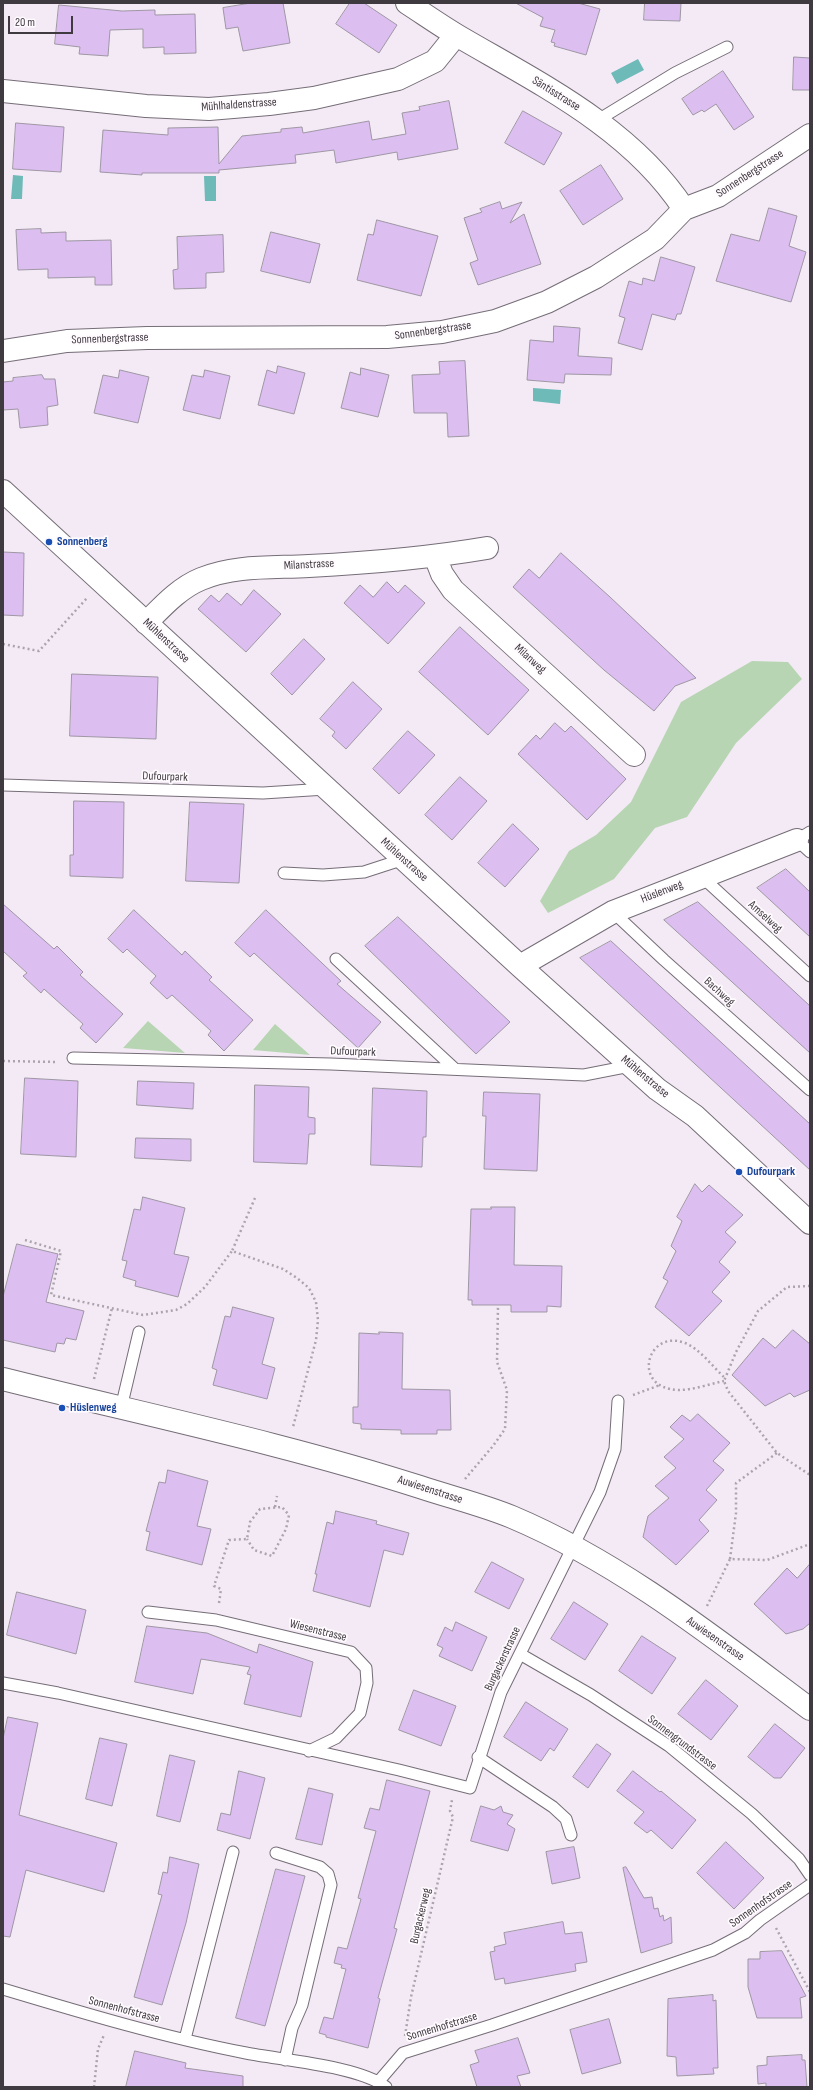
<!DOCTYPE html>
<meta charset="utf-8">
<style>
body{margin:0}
#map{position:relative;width:813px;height:2090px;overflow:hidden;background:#f4eaf6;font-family:"Sofia Sans Condensed",sans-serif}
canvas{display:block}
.frame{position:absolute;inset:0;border:4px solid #3e3a3f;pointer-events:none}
.scale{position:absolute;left:8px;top:16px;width:65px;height:18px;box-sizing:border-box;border:2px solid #3e3a3f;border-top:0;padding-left:5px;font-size:12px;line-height:14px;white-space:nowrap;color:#3e3a3f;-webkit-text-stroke:3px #fefafe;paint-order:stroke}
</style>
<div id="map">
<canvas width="813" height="2090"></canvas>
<div class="frame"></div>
<div class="scale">20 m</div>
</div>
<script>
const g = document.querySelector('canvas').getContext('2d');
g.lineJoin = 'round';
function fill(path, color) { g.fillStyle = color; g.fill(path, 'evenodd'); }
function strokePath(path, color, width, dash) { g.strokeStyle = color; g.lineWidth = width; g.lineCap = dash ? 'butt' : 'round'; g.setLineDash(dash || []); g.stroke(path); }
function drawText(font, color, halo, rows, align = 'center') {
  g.font = font + ' "Sofia Sans Condensed",sans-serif'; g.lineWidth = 3.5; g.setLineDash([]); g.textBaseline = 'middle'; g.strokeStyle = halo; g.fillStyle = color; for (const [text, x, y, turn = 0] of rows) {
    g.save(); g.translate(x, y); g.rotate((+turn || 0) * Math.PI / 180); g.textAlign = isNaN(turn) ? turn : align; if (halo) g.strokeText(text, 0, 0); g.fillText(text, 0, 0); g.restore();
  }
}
const green = new Path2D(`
 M752 661 788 662 802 679 736 743 687 817 655 828 614 879 548 913 540 901 569 851 596 835 631 802 681 702Z
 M148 1021 185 1053 123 1048Z
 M275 1024 310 1055 253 1050Z`);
const water = new Path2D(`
 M638 59 644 70 617 84 611 73Z
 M13 175 23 176 22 199H11Z
 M204 176H216V201H205Z
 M533 388 561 390 560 404 533 401Z`);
const building = new Path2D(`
 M251 3H283L290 43 243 51 238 27 226 29 223 8Z
 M350 3H364L397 25 379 53 336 24Z
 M516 3H578L600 9 586 55 554 46 555 43 551 42 555 30 540 26 543 18Z
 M645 3H681L680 21 644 20Z
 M59 5 122 11 155 10V15L195 14 196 53 164 54V47L143 48V29L110 30 108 56 79 54 80 47 55 44Z
 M794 57 810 58V90H793Z
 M723 71 754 117 734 130 716 104 704 112 702 110 693 115 682 99Z
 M449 101 458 149 398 160 397 152 336 163 334 150 295 155 296 163 219 170V173H142V175L100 172 103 130 168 135V128L218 127 219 164 242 136 281 132V129L302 127 303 133 369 121 372 140 406 134 402 113 420 110 419 107Z
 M523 111 562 133 544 165 505 143Z
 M16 123 64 127 61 172 13 169Z
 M601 165 623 199 583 225 560 191Z
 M500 202 502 209 522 202 510 223 524 214 541 264 478 285 470 263 478 260 464 218 482 212 480 209Z
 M769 208 797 216 789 246 806 252 791 302 716 281 731 234 759 241Z
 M377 220 438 236 421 296 357 280 368 234 373 235Z
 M41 229V233L66 232V241L111 240 112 285H95V277L48 278V269L18 270 16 230Z
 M271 232 320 244 310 283 261 271Z
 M223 235 224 272 206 273V288L174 289 173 270 178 269 177 237Z
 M661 257 695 267 681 314H677L675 320 652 314 642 350 618 343 625 318 619 316 629 281 642 285 643 278 654 281Z
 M554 326 580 328 578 356 612 358 611 375 565 374 564 383 527 380 530 340 553 342Z
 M465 361 469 436 448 437 447 413H414L412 375 440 374 439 362Z
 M278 366 305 373 294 414 258 405 267 370 276 373Z
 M361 368 389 375 378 417 341 408 350 372 360 375Z
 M120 370 149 377 138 423 94 413 103 375 118 378Z
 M205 370 230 376 220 419 183 410 192 375 203 377Z
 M42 375 44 379H55L58 405 47 407 48 425 20 428 18 409 3 410V382L13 381V378Z
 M3 552 24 553 23 616 3 615Z
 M561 553 610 597 696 678 675 686 654 711 604 670 513 587 529 569 539 578Z
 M387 582 398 593 405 585 425 603 388 644 344 603 360 585 373 597Z
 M254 590 281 614 246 652 198 609 211 595 219 602 227 593 241 605Z
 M460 627 529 690 488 735 419 672Z
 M304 639 325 659 292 695 271 674Z
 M72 674 158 677 156 739 70 736Z
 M353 682 382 709 346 749 332 736 335 732 320 719Z
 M555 723 565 732 571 726 626 779 587 820 518 754 536 735 540 739Z
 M408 731 435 755 399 794 373 769Z
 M460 777 487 801 452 840 425 815Z
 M74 801 124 802 123 878 70 876V855H73Z
 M190 802 244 804 239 883 186 881Z
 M513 824 539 849 505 887 478 863Z
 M786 869 810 892V937L757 888Z
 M698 902 810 1006V1053L664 920Z
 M3 904 54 949 57 946 83 972 80 975 123 1014 96 1043 80 1028 83 1024 44 989 41 993 23 976 27 973 3 951Z
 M134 910 182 955 185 951 212 977 209 980 253 1020 224 1051 208 1035 211 1031 172 995 167 999 150 983 156 976 127 949 123 953 108 939Z
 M266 910 341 981 337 984 381 1022 358 1048 254 953 250 957 235 943Z
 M398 917 510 1022 476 1054 365 946Z
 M611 941 810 1124V1170L580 958Z
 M25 1078 78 1081 76 1157 21 1154Z
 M138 1081 194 1083 193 1109 137 1105Z
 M255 1085 309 1087 308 1117 315 1118V1134H309L307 1164 254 1162Z
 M373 1088 427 1091 426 1137H423L422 1167 371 1165Z
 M484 1092 540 1094 537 1171 484 1169 486 1116H483Z
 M136 1138 191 1139V1161L135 1158Z
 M695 1184 702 1192 709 1185 743 1215 725 1232 736 1242 719 1262 730 1272 712 1292 722 1301 689 1336 655 1307 668 1281 663 1278 676 1251 671 1246 682 1221 677 1217Z
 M143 1197 185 1208 174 1254 189 1257 178 1297 135 1286 136 1281 123 1277 127 1261 122 1260 131 1222 134 1209 140 1210Z
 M491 1207H515L514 1265 562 1266 561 1307 547 1306V1312H511V1305H472V1300H468L471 1209H491Z
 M17 1244 58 1254 46 1302 84 1311 76 1340 66 1338 64 1344 57 1343 55 1352 3 1340V1297Z
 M233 1307 274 1318 262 1364 275 1368 267 1399 213 1385 217 1370 212 1368 225 1316 230 1317Z
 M793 1330 810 1344V1390L794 1397 790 1393 765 1406 732 1375 763 1338 775 1348Z
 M379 1332 403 1333 402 1389 450 1390 451 1430H437V1434H401V1430L361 1429V1424L353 1423V1407H358L359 1333 379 1334Z
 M698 1414 730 1443 713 1461 724 1470 706 1490 717 1500 699 1520 709 1531 676 1565 643 1537 648 1516 669 1498 655 1486 676 1468 664 1457 684 1439 670 1427 682 1415 690 1421Z
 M168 1470 208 1481 197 1526 211 1529 202 1565 146 1550 150 1532 146 1531 159 1482 165 1483Z
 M336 1511 377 1521 376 1524 409 1533 403 1555 384 1550 370 1607 313 1591 317 1574H315L327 1522 333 1524Z
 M492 1562 524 1579 509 1609 475 1592Z
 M810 1564V1623L803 1629 786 1634 754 1604 787 1568 797 1578Z
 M17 1592 86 1610 76 1654 7 1635Z
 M574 1602 608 1624 585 1660 551 1639Z
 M456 1622 487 1637 472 1671 439 1656 443 1648 437 1645 445 1627 452 1631Z
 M147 1626 207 1633 257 1653 259 1644 313 1662 301 1717 244 1704 251 1675 247 1674 250 1667 201 1659 193 1694 135 1682Z
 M642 1636 676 1658 652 1694 619 1671Z
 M706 1680 738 1706 711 1740 678 1714Z
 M414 1690 456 1706 441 1746 399 1730Z
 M526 1702 568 1729 554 1751 550 1748 541 1761 504 1737Z
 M8 1717 38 1723 19 1815 117 1843 104 1892 26 1870 10 1937 3 1936V1739Z
 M775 1724 805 1748 781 1778H774L748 1757Z
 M100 1738 127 1744 112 1806 86 1799Z
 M597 1744 611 1754 588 1788 573 1777Z
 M170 1755 195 1761 180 1822 157 1816Z
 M239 1771 265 1778 250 1839 217 1830 221 1813 230 1815Z
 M633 1771 660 1792 661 1791 696 1820 672 1849 651 1830 647 1833 634 1823 644 1812 617 1791Z
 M387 1780 430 1791 394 1928 397 1929 378 1998 380 1999 368 2048 326 2037V2035L319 2033 324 2017 333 2019 346 1969 341 1968 342 1965 334 1963 338 1947 347 1949 361 1899 358 1898 376 1831 364 1828 370 1808 379 1810Z
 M309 1788 333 1794 322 1845 296 1839Z
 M481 1806 494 1810 501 1806 503 1812 513 1815 507 1824 515 1829 508 1851 471 1841Z
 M726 1842 764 1878 734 1909 697 1873Z
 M574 1847 580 1878 552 1884 546 1852Z
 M170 1857 199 1864 186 1923 162 2005 134 1997 162 1895 158 1894 163 1872 167 1873Z
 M626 1867 644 1898 652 1897 654 1909 658 1908 660 1917 663 1915 664 1921 671 1917 672 1943 641 1953 623 1868Z
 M276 1869 305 1876 265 2026 236 2018Z
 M563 1922 565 1934 582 1932 587 1962 575 1964 576 1971 505 1984 504 1978 495 1980 490 1952 495 1951 494 1947 506 1944 504 1933Z
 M782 1951 806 1996 800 1998 802 2018H757L748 1987V1959H760V1952Z
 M713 1995V2001L716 2000 718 2068H713L714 2074 677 2076 676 2057 667 2056 668 1999Z
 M609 2019 621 2063 582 2074 570 2030Z
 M518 2038 530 2073 517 2076 521 2087H477L470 2065 479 2062 475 2051Z
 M135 2051 186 2063 185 2068 243 2076V2087H126Z
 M802 2055V2060H805L807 2087H766V2083L758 2084 757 2066 767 2065V2057Z`);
const path = new Path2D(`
 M3 644 39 651 87 598
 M3 1061 58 1062
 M255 1198 232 1251 283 1269 297 1278 309 1288 316 1302 318 1320 316 1340 293 1427
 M25 1240 61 1251 51 1295 143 1315 176 1310 187 1304 205 1287 232 1251
 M810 1286 787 1287 758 1311 736 1352 724 1381 728 1391 777 1453 810 1475
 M94 1379 112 1308
 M724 1381C710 1384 693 1390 679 1390 630 1389 647 1328 685 1343 700 1349 712 1366 724 1377
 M633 1395 660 1385
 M465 1479 493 1446 505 1429 507 1390 497 1362 498 1305
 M275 1507 277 1496
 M730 1559 736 1513V1483L777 1453
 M219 1603 221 1589 214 1586 229 1540 247 1539 250 1522 260 1509 282 1507 289 1515 286 1529 272 1556 254 1550 247 1539
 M707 1606 730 1559 767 1560 810 1544
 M776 1928 810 1992
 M405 2036 411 1997 453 1817 450 1811 452 1800
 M94 2087 98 2049 104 2035`);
const service = new Path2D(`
 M598 120 675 73 727 47
 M3 785 263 793 326 789
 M810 832 797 840 810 852
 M284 873 323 875 364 872 404 859
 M702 877 810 976
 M613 912 664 960 810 1090
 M336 959 455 1069
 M73 1058 331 1064 584 1075 630 1066
 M121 1408 139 1332
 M148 1612 216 1620 351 1652 366 1668 367 1683 360 1713 336 1738 309 1751
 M520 1654 591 1695 669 1746 752 1814 799 1859 810 1875
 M3 1683 58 1693 399 1770 470 1788 501 1692 600 1492 615 1449 618 1401
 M478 1757 553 1807 566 1819 571 1835
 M276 1853 320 1867 328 1874 331 1885 302 2005 292 2028 285 2060
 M3 1989C83 2013 163 2037 246 2053 281 2060 359 2066 386 2087
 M185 2039 233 1852
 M379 2081 403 2053 492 2025 713 1950 745 1933 760 1920 810 1885`);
const minor = new Path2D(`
 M407 3C424 14 441 26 458 36 540 84 631 128 684 209
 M3 91 146 106 209 109 269 104 314 98 398 79 435 61 456 35
 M3 351 67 341 147 338 387 337 442 332 495 321 547 302 596 277 655 239 684 209 718 196 810 135
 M3 491 520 966 657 1089 695 1116 810 1223
 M435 556 442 574 453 590 634 755
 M146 623C162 607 179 588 201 579 235 565 272 568 309 566 369 563 428 558 487 548
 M520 966 613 912 797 840
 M3 1379C142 1414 283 1443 420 1487 450 1497 483 1505 512 1517 621 1563 716 1639 810 1709`);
const markers = [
 [49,542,4,"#1a4fb4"],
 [739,1172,4,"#1a4fb4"],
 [62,1408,4,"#1a4fb4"]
];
const streetNames = [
 ["Säntisstrasse",556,94,32],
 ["Mühlhaldenstrasse",239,105,-4],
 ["Sonnenbergstrasse",750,174,-33],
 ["Sonnenbergstrasse",433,331,-8],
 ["Sonnenbergstrasse",110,339,-2],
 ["Milanstrasse",309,565,-3],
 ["Mühlenstrasse",166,641,43],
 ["Milanweg",530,659,42],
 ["Dufourpark",165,777,2],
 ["Mühlenstrasse",404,860,42],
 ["Hüslenweg",662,892,-21],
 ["Amselweg",765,917,42],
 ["Bachweg",719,992,42],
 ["Dufourpark",353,1052,2],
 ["Mühlenstrasse",645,1077,40],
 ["Auwiesenstrasse",430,1490,18],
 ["Wiesenstrasse",318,1631,14],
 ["Auwiesenstrasse",715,1639,35],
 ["Burgackerstrasse",503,1659,-65],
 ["Sonnengrundstrasse",682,1743,37],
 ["Sonnenhofstrasse",761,1904,-35],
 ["Burgackerweg",421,1916,-77],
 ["Sonnenhofstrasse",124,2010,15],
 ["Sonnenhofstrasse",442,2027,-17]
];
const transitNames = [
 ["Sonnenberg",57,542],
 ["Dufourpark",747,1172],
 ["Hüslenweg",70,1408]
];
fill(green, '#b8d5b3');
fill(water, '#6ebab9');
fill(building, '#dcbef1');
strokePath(building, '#9e97a3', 1);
strokePath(service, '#756d77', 13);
strokePath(minor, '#756d77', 24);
strokePath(path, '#aca4ad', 2.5, [2, 3]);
strokePath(service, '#fff', 11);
strokePath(minor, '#fff', 22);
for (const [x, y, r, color] of markers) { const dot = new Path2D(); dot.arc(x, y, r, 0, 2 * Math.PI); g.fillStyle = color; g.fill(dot); strokePath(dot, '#fefafe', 1.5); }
drawText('12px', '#3e3a3f', '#fefafe', streetNames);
drawText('bold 12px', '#164399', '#fefafe', transitNames, 'left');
</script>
